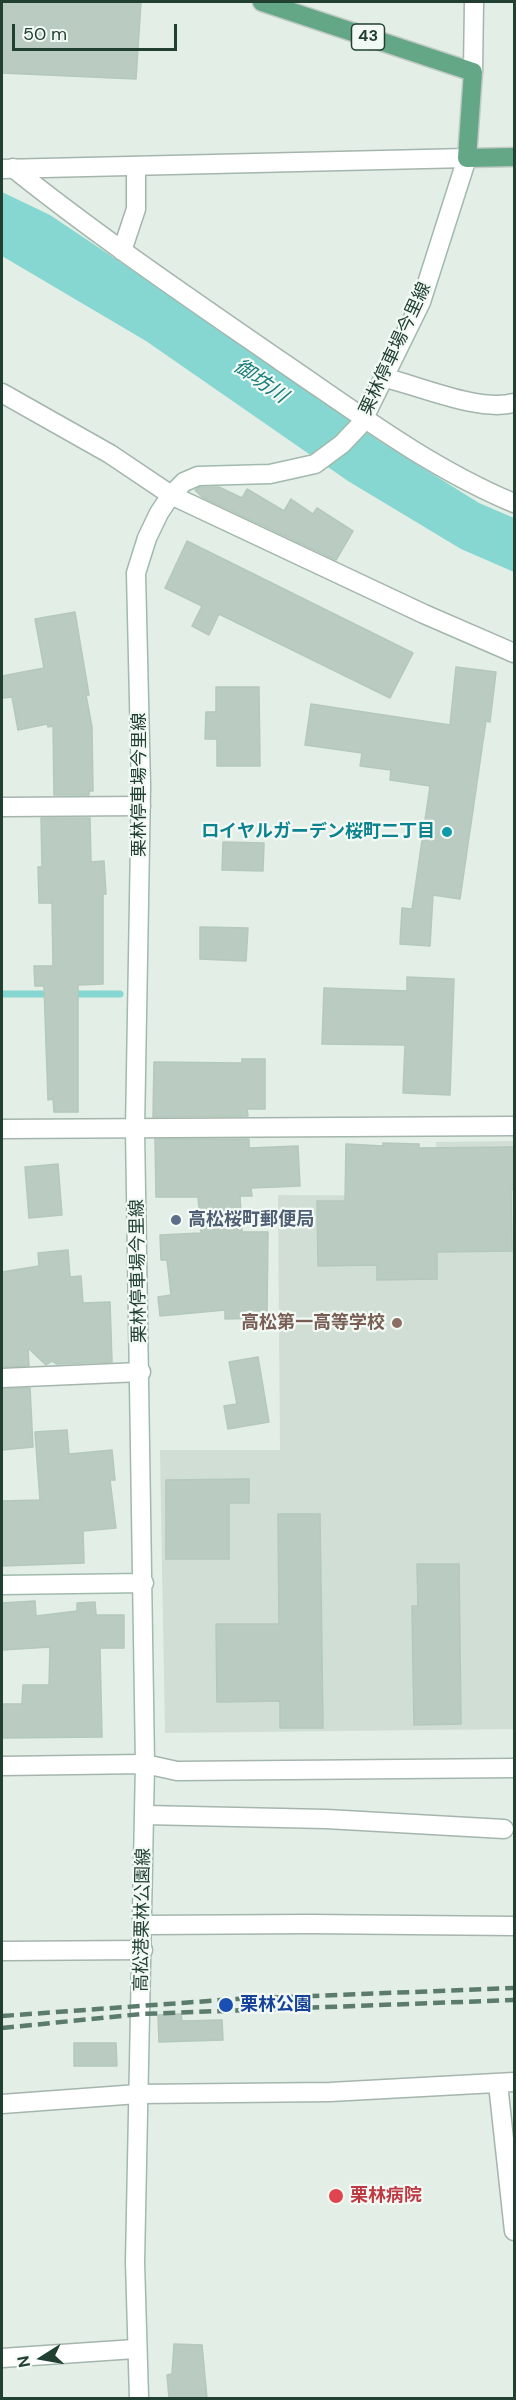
<!DOCTYPE html>
<meta charset="utf-8">
<style>
body{margin:0}
#map{position:relative;width:516px;height:2400px;overflow:hidden;background:#e2eee6;font-family:"DM Sans",sans-serif}
canvas{display:block}
.frame{position:absolute;inset:0;border:3px solid #214031;pointer-events:none}
.north{position:absolute;left:12px;top:2328px;width:60px;height:60px;-webkit-text-stroke:4px #f3faf5;paint-order:stroke;rotate:259deg;font-size:16px;font-weight:700;line-height:24px;text-align:center;color:#214031}
.north::after{content:'';display:block;margin:auto;width:21px;height:27px;background:#214031;clip-path:polygon(50% 0,100% 100%,50% 72%,0 100%)}
.scale{position:absolute;left:12px;top:24px;width:165px;height:27px;box-sizing:border-box;border:3px solid #214031;border-top:0;padding-left:8px;font-size:18px;line-height:21px;white-space:nowrap;color:#214031;-webkit-text-stroke:4px #f3faf5;paint-order:stroke}
</style>
<div id="map">
<canvas width="516" height="2400"></canvas>
<div class="frame"></div>
<div class="north">N</div>
<div class="scale">50 m</div>
</div>
<script>
const g = document.querySelector('canvas').getContext('2d');
g.lineJoin = 'round';
function fill(path, color) { g.fillStyle = color; g.fill(path, 'evenodd'); }
function strokePath(path, color, width, dash) { g.strokeStyle = color; g.lineWidth = width; g.lineCap = dash ? 'butt' : 'round'; g.setLineDash(dash || []); g.stroke(path); }
function drawText(font, color, halo, rows, align = 'center') {
  g.font = font + ' "DM Sans","Noto Sans JP",sans-serif'; g.lineWidth = 4.5; g.setLineDash([]); g.textBaseline = 'middle'; g.strokeStyle = halo; g.fillStyle = color; for (const [text, x, y, turn = 0] of rows) {
    g.save(); g.translate(x, y); g.rotate((+turn || 0) * Math.PI / 180); g.textAlign = isNaN(turn) ? turn : align; if (halo) g.strokeText(text, 0, 0); g.fillText(text, 0, 0); g.restore();
  }
}
const built = new Path2D(`
 M514 1141V1729L165 1733 160 1450H280L278 1195 437 1196 436 1142Z`);
const water = new Path2D(`
 M2 192 50 215 228 334 378 440 479 503 514 518V572L461 549 348 481 146 341 2 256Z`);
const stream = new Path2D(`
 M2 994H52
 M69 994H120`);
const building = new Path2D(`
 M2 2H141L136 79 2 73Z
 M200 487H219L242 498 247 489 284 511 291 499 313 514 317 508 353 531 336 560 202 497 195 490Z
 M187 541 413 653 390 698 219 614 209 635 192 626 202 606 165 588Z
 M75 612 89 695H86L92 727 93 791H89V795H54L53 726 48 727 47 724 18 730 12 697 2 698V676L44 668 35 619Z
 M456 667 496 672 490 722 486 721 460 899 433 895 430 946 400 944 402 908 412 909 430 786 390 780 391 770 360 766 362 753 305 745 311 704 450 725Z
 M216 687H259L260 766H217V739H205L206 712H216Z
 M41 818H90L91 862 104 861 106 894H103V984L78 985V1112H54L53 1099 48 1100 44 986H35L34 966H53L52 903H39L38 867H42Z
 M223 842 264 843 263 871 222 870Z
 M200 927 248 928 246 961 200 959Z
 M407 977 454 979 450 1095 403 1093 405 1045 322 1044 324 988 407 991Z
 M242 1059H265V1109H247L248 1116 153 1117 154 1062 242 1063Z
 M155 1139H249V1148L298 1146 300 1186 251 1188 252 1196H240L242 1232H268L267 1313H260V1318L225 1319V1310L160 1316 158 1297 171 1295 167 1260H161L160 1235 201 1233 198 1197H156Z
 M383 1143 419 1144V1148L514 1147V1190H511L512 1251 437 1252V1279L377 1280V1265L318 1266 317 1201H345L346 1144 383 1146Z
 M58 1164 62 1215 29 1218 25 1167Z
 M68 1250 70 1277 81 1276 83 1303 110 1302 112 1362 57 1364 52 1361 46 1365 28 1348 29 1366 2 1367V1272L39 1266 38 1253Z
 M258 1357 269 1422 228 1429 224 1406 237 1404 229 1362Z
 M30 1388 33 1447 2 1450V1389Z
 M67 1430 69 1454 112 1450 115 1480H110L116 1528 83 1531 84 1563 2 1566V1501L40 1500 35 1432Z
 M249 1479V1503H229V1559H166V1480Z
 M278 1514H320L323 1728H280V1701L217 1702 216 1624H279Z
 M417 1564H459L461 1724 414 1725 412 1606H418Z
 M35 1601 36 1616 77 1611V1603L95 1602 96 1615H124V1648H100L102 1737 2 1738V1704H22L23 1685H49L50 1647 2 1650V1603Z
 M181 2014 182 2021 222 2020 223 2040 159 2042 158 2015Z
 M74 2043H116L117 2066H74Z
 M174 2344 202 2345 207 2398H169L167 2375 172 2374Z`);
const minor = new Path2D(`
 M13 168C99 237 191 299 282 362 357 413 430 468 514 503
 M122 251 136 209V166
 M386 378C422 387 479 412 514 403
 M2 393 110 454 171 495 424 614 514 653
 M2 807 141 806
 M2 1129 514 1126
 M2 1378 141 1372
 M145 1815 326 1819 504 1829
 M144 1925 310 1924 514 1926
 M2 1951 143 1950
 M498 2084 514 2231
 M2 2104 138 2094 330 2092 514 2082
 M2 2358 135 2349`);
const tertiary = new Path2D(`
 M473 72 474 2
 M2 169 467 158
 M2 1766 145 1764 177 1771 514 1768`);
const secondary = new Path2D(`
 M2 1585 144 1583
 M139 2398 135 2262 145 1764 135 1129 141 786 136 573 147 538 159 513 171 495 184 482 198 476 270 474 315 464 342 444 361 424 421 302 467 158`);
const primary = new Path2D(`
 M262 2 473 72 467 158 514 157`);
const rail = new Path2D(`
 M2 2016 236 1999 514 1988
 M2 2028 141 2014 514 2000`);
const markers = [
 [447,832,6,"#0f9aa8"],
 [176,1220,6,"#5c6f8a"],
 [397,1323,6,"#8d6e63"],
 [226,2005,8,"#1a4fb4"],
 [336,2196,8,"#e0444e"]
];
const shields = [
 [368,37,33]
];
const shieldNames = [
 ["43",368,37]
];
const streetNames = [
 ["栗林停車場今里線",396,349,-65],
 ["栗林停車場今里線",140,785,-90],
 ["栗林停車場今里線",139,1271,-91],
 ["高松港栗林公園線",143,1920,-89]
];
const cultureNames = [
 ["ロイヤルガーデン桜町二丁目",435,832]
];
const serviceNames = [
 ["高松桜町郵便局",188,1220]
];
const educationNames = [
 ["高松第一高等学校",385,1323]
];
const transitNames = [
 ["栗林公園",240,2005]
];
const healthNames = [
 ["栗林病院",350,2196]
];
const waterNames = [
 ["御坊川",260,382,35]
];
fill(built, '#d0ded5');
fill(water, '#86d7d2');
strokePath(stream, '#86d7d2', 7);
fill(building, '#baccc1');
strokePath(building, '#b4c8bc', 1.5);
strokePath(minor, '#a4b6ac', 21);
strokePath(tertiary, '#a4b6ac', 21);
strokePath(secondary, '#a0baac', 21);
strokePath(primary, '#c1cac5', 21);
strokePath(minor, '#fff', 18);
strokePath(tertiary, '#fff', 18);
strokePath(secondary, '#fff', 18);
strokePath(primary, '#64a787', 18);
strokePath(rail, '#5b7c6c', 4.5, [12, 6]);
for (const [x, y, r, color] of markers) { const dot = new Path2D(); dot.arc(x, y, r, 0, 2 * Math.PI); g.fillStyle = color; g.fill(dot); strokePath(dot, '#f3faf5', 2); }
for (const [x, y, w] of shields) { const box = new Path2D(); box.roundRect(x - w / 2, y - 13, w, 26, 4.5); g.fillStyle = '#f3faf5'; g.fill(box); strokePath(box, '#214031', 1.5); }
drawText('bold 16px', '#214031', null, shieldNames);
drawText('18px', '#214031', '#f3faf5', streetNames);
drawText('bold 18px', '#0d838f', '#f3faf5', cultureNames, 'right');
drawText('bold 18px', '#4e5e75', '#f3faf5', serviceNames, 'left');
drawText('bold 18px', '#785e54', '#f3faf5', educationNames, 'right');
drawText('bold 18px', '#164399', '#f3faf5', transitNames, 'left');
drawText('bold 18px', '#be3a42', '#f3faf5', healthNames, 'left');
drawText('italic 20px', '#167b78', '#f3faf5', waterNames);
</script>
